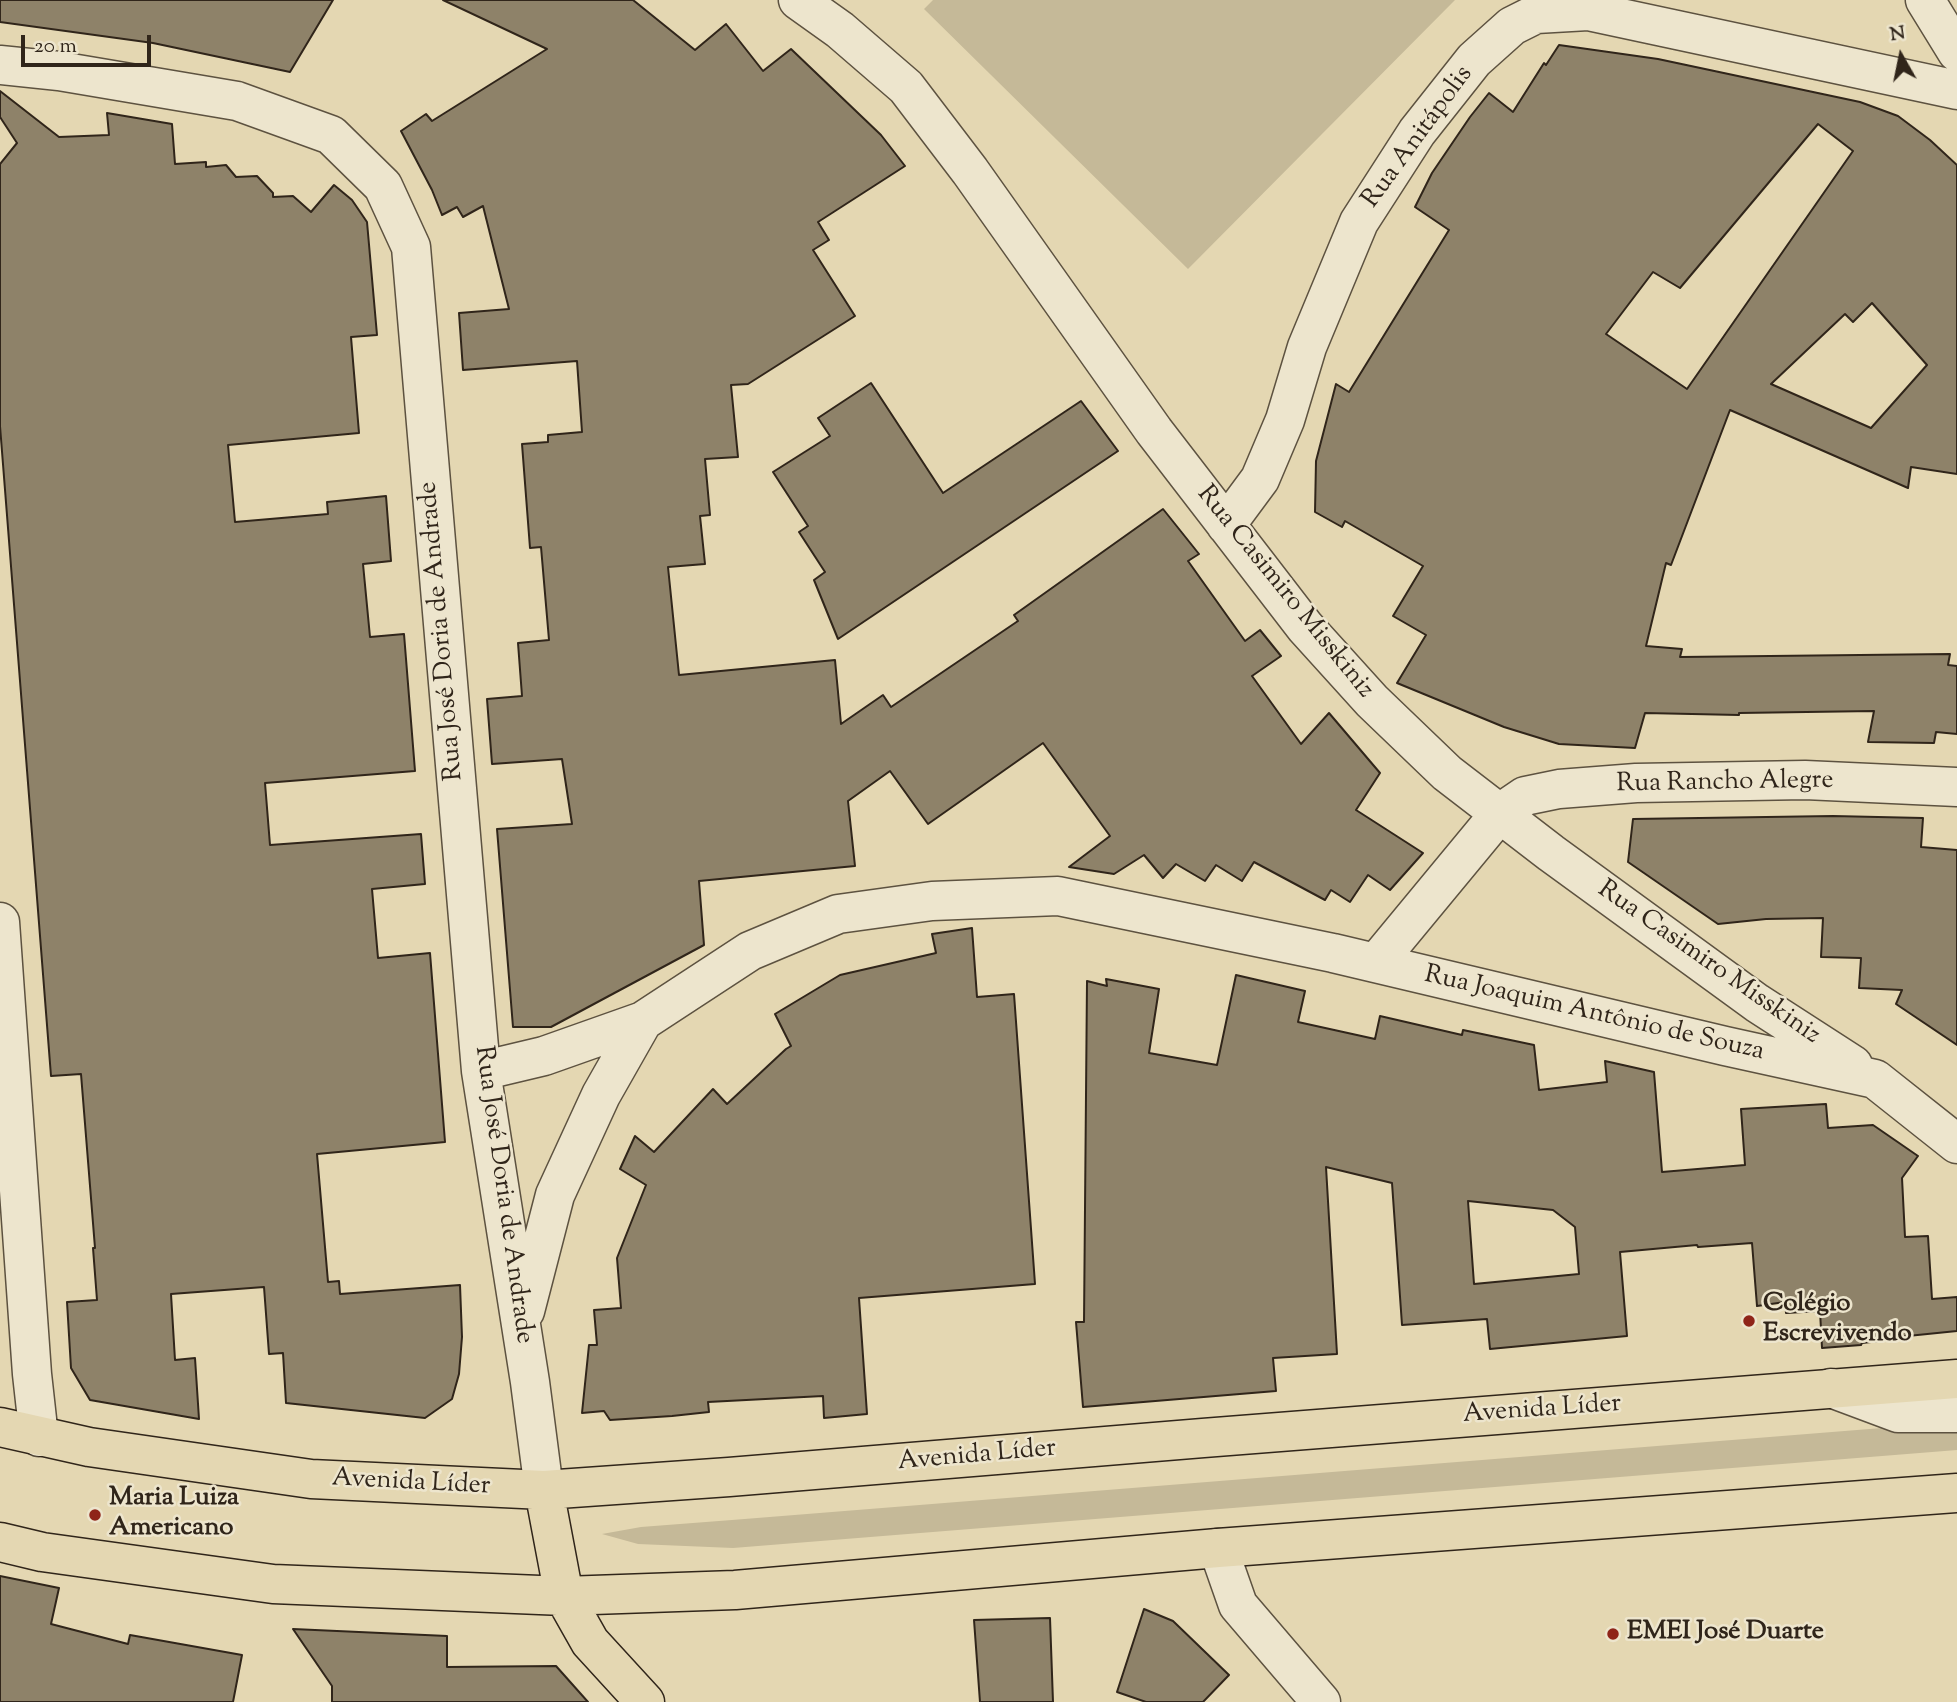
<!DOCTYPE html>
<meta charset="utf-8">
<style>
body{margin:0}
#map{position:relative;width:1957px;height:1702px;overflow:hidden;background:#e4d7b2;font-family:"Sorts Mill Goudy",serif}
canvas{display:block}
.north{position:absolute;left:1866px;top:21px;width:70px;height:70px;-webkit-text-stroke:5px #ede5cd;paint-order:stroke;rotate:351deg;font-size:19px;font-weight:700;line-height:28px;text-align:center;color:#30251a}
.north::after{content:'';display:block;margin:auto;width:24px;height:32px;background:#30251a;clip-path:polygon(50% 0,100% 100%,50% 72%,0 100%)}
.scale{position:absolute;left:21px;top:35px;width:130px;height:32px;box-sizing:border-box;border:4px solid #30251a;border-top:0;padding-left:9px;font-size:21px;line-height:24px;white-space:nowrap;color:#30251a;-webkit-text-stroke:5px #ede5cd;paint-order:stroke}
</style>
<div id="map">
<canvas width="1957" height="1702"></canvas>
<div class="north">N</div>
<div class="scale">20 m</div>
</div>
<script>
const g = document.querySelector('canvas').getContext('2d');
g.lineJoin = 'round';
function fill(path, color) { g.fillStyle = color; g.fill(path, 'evenodd'); }
function strokePath(path, color, width, dash) { g.strokeStyle = color; g.lineWidth = width; g.lineCap = dash ? 'butt' : 'round'; g.setLineDash(dash || []); g.stroke(path); }
function drawText(font, color, halo, rows, align = 'center') {
  g.font = font + ' "Sorts Mill Goudy",serif'; g.lineWidth = 5; g.setLineDash([]); g.textBaseline = 'middle'; g.strokeStyle = halo; g.fillStyle = color; for (const [text, x, y, turn = 0] of rows) {
    g.save(); g.translate(x, y); g.rotate((+turn || 0) * Math.PI / 180); g.textAlign = isNaN(turn) ? turn : align; if (halo) g.strokeText(text, 0, 0); g.fillText(text, 0, 0); g.restore();
  }
}
const green = new Path2D(`
 M933 0H1455L1188 269 924 9Z
 M1957 1422V1450L733 1548 638 1544 602 1534 641 1527 732 1520Z`);
const building = new Path2D(`
 M0 0H333L290 72 153 43 0 22Z
 M443 0H633L695 50 726 24 763 71 791 49 881 135 905 166 818 222 829 240 813 250 855 316 748 384 731 385 738 457 705 459 710 515 700 516 705 564 668 567 679 675 835 660 841 724 883 695 891 707 1018 621 1014 615 1163 509 1199 554 1188 561 1245 641 1260 630 1281 656 1252 676 1301 744 1329 713 1380 773 1356 810 1423 853 1390 890 1368 875 1350 902 1331 890 1325 900 1254 862 1242 881 1216 865 1205 881 1176 864 1163 878 1144 855 1114 874 1069 867 1110 836 1043 743 928 824 890 771 848 801 855 866 699 881 704 945 551 1027H513L497 829 572 824 562 759 492 764 487 699 522 696 518 643 549 640 541 547 530 548 522 444 548 442V435L582 432 577 361 463 370 459 313 509 309 483 206 463 217 457 207 442 215 432 190 401 131 426 114 432 121 547 49Z
 M1559 45 1658 59 1860 102 1898 116 1930 140 1957 165V474L1911 467 1908 488 1730 410 1671 565 1666 563 1646 646 1682 649 1680 657 1950 654 1948 665 1957 666V734L1936 732 1934 743 1868 742 1874 711 1739 713V715L1645 713 1635 748 1559 744 1504 727 1397 683 1426 635 1393 616 1423 566 1345 521 1342 527 1315 512 1316 461 1336 384 1349 392 1449 230 1415 207 1432 173 1470 117 1489 93 1513 112 1544 63 1546 65ZM1818 124 1853 151 1687 389 1606 334 1653 272 1680 288ZM1872 303 1927 365 1871 428 1771 384 1845 314 1853 322Z
 M0 91 59 137 109 135 107 113 172 124 175 164 206 162V167L226 165 236 177 257 176 273 193V197L293 196 311 212 334 185 352 200 367 222 377 335 351 337 359 433 228 445 235 522 328 514 327 502 386 496 391 561 363 564 370 637 404 634 415 771 265 783 270 845 421 834 425 884 372 889 378 958 430 953 445 1142 317 1154 328 1282 339 1281 340 1294 460 1285 462 1337 459 1374 452 1399 425 1418 286 1403 283 1353 269 1354 264 1287 171 1294 175 1360 195 1358 199 1419 90 1400 71 1368 67 1302 97 1300 93 1248H95L81 1074 51 1076 0 426V164L17 143 0 117Z
 M871 383 943 493 1081 401 1118 451 838 639 814 580 825 572 799 532 808 526 773 472 830 436 818 418Z
 M1833 816 1923 818 1921 847 1957 850V1045L1896 1004 1902 990 1859 988 1861 958 1821 957 1823 918 1766 919 1718 924 1628 862 1633 819Z
 M972 928 977 997 1014 994 1035 1284 859 1298 867 1414 824 1418 823 1396 708 1402 709 1412 672 1416 610 1420 604 1411 582 1413 589 1345H597L594 1310 621 1308 617 1258 646 1185 620 1169 635 1136 654 1152 713 1089 727 1104 786 1049 791 1046 775 1014 840 975 936 953 932 934Z
 M1236 975 1305 991 1298 1022 1375 1039 1380 1016 1462 1035 1463 1030 1534 1045 1539 1090 1607 1082 1605 1061 1654 1072 1662 1172 1745 1165 1741 1109 1826 1104 1828 1128 1873 1125 1918 1156 1902 1178 1905 1237 1928 1236 1932 1299 1957 1297V1331L1888 1338 1889 1340 1862 1343 1861 1345 1822 1348 1820 1311 1786 1313 1785 1302 1757 1306 1752 1243 1698 1247 1697 1245 1620 1252 1627 1336 1490 1349 1487 1319 1402 1325 1392 1183 1326 1167 1337 1354 1273 1358 1276 1391 1083 1407 1076 1322H1084L1087 981 1107 986 1106 979 1159 989 1149 1053 1217 1065ZM1468 1201 1553 1210 1575 1227 1579 1274 1474 1284Z
 M0 1576 59 1588 51 1624 128 1644 130 1635 242 1655 233 1702H0Z
 M1144 1609 1173 1621 1229 1675 1203 1702H1146L1117 1692Z
 M1050 1618 1053 1702H980L974 1620Z
 M293 1629 447 1636V1667L556 1666 588 1702H332V1686Z`);
const minor = new Path2D(`
 M798 0 840 30 906 87 970 171 1154 431 1305 627 1372 701 1447 773 1551 853 1757 1003 1853 1065
 M1925 0 1957 52
 M0 65 59 71 237 101 331 135 383 186 411 247 481 1071 530 1382 544 1490
 M1226 525 1260 479 1285 420 1307 347 1359 222 1417 132 1474 60 1512 26 1536 14 1588 11 1957 90
 M0 922 32 1374 39 1437
 M1376 963 1500 813 1525 796 1559 789 1636 783 1805 780 1957 787
 M481 1071 544 1056 643 1021 750 951 838 914 932 901 1058 896 1333 953 1725 1046 1875 1079 1957 1144
 M525 1311 555 1195 601 1095 643 1021
 M1831 1388 1898 1413H1957
 M1218 1548 1238 1605 1321 1702`);
const major = new Path2D(`
 M0 1427 89 1447 311 1479 544 1490 729 1477 1203 1438 1957 1379
 M544 1490 564 1596 590 1642 645 1702
 M0 1542 42 1552 273 1584 564 1596 735 1590 1218 1548 1957 1493`);
const markers = [
 [1749,1321,7,"#8f2418"],
 [95,1515,7,"#8f2418"],
 [1613,1634,7,"#8f2418"]
];
const streetNames = [
 ["Rua Anitápolis",1419,138,-54],
 ["Rua Casimiro Misskiniz",1284,593,51],
 ["Rua José Doria de Andrade",443,631,-95],
 ["Rua Rancho Alegre",1725,784,-1],
 ["Rua Casimiro Misskiniz",1708,964,35],
 ["Rua Joaquim Antônio de Souza",1594,1015,13],
 ["Rua José Doria de Andrade",502,1195,82],
 ["Avenida Líder",1542,1411,-4],
 ["Avenida Líder",977,1457,-5],
 ["Avenida Líder",411,1484,3]
];
const poiNames = [
 ["Colégio",1763,1306],
 ["Escrevivendo",1763,1336],
 ["Maria Luiza",109,1500],
 ["Americano",109,1530],
 ["EMEI José Duarte",1627,1634]
];
fill(green, '#c5b998');
fill(building, '#8e8269');
strokePath(building, '#30251a', 2);
strokePath(minor, '#5d5240', 41);
strokePath(major, '#30251a', 41);
strokePath(minor, '#ede5cd', 38);
strokePath(major, '#e4d7b2', 38);
for (const [x, y, r, color] of markers) { const dot = new Path2D(); dot.arc(x, y, r, 0, 2 * Math.PI); g.fillStyle = color; g.fill(dot); strokePath(dot, '#ede5cd', 2.5); }
drawText('26px', '#30251a', '#ede5cd', streetNames);
drawText('bold 26px', '#30251a', '#ede5cd', poiNames, 'left');
</script>
